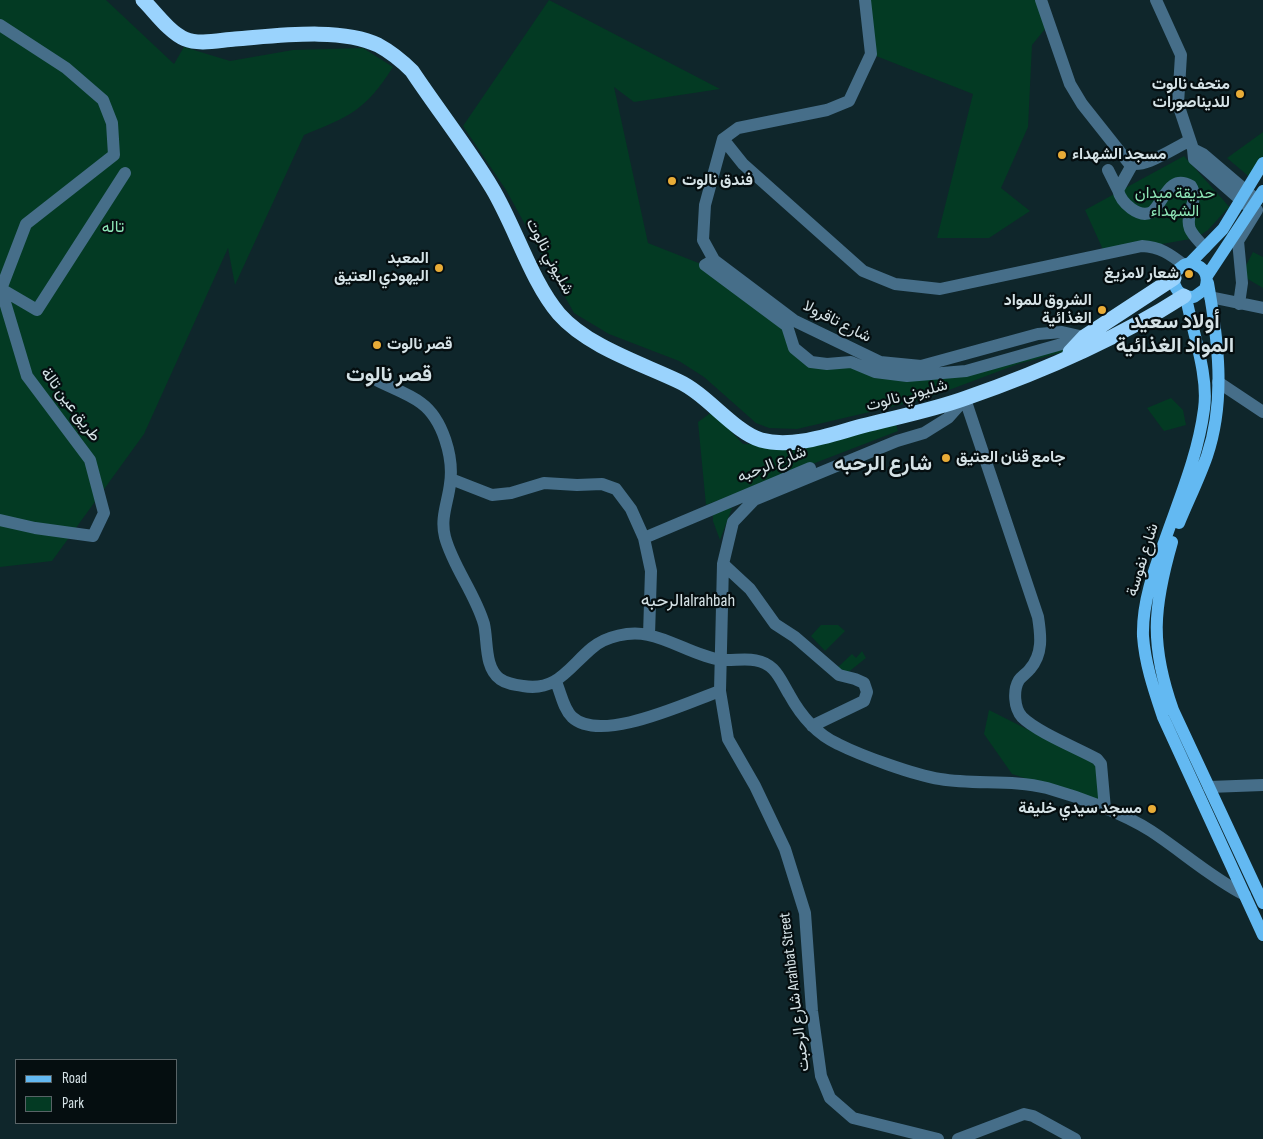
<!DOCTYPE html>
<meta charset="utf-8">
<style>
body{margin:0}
#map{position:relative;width:1263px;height:1139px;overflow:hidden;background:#0f262b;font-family:"Sofia Sans Condensed",sans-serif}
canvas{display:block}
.legend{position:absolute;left:15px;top:1059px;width:162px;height:65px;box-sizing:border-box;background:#050e10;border:1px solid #586366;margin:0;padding:6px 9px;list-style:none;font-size:15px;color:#d5e2e6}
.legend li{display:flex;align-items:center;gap:10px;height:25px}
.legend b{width:25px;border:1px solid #586366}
</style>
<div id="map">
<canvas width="1263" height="1139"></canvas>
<ul class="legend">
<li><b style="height:6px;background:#63b9f2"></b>Road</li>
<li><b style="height:14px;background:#033a23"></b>Park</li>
</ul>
</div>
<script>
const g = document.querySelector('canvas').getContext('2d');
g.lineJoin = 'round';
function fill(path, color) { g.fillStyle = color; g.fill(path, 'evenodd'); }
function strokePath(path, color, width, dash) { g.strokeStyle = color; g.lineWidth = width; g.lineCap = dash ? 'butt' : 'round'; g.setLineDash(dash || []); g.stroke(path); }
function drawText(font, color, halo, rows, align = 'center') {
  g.font = font + ' "Sofia Sans Condensed",Vazirmatn,sans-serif'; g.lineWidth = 4.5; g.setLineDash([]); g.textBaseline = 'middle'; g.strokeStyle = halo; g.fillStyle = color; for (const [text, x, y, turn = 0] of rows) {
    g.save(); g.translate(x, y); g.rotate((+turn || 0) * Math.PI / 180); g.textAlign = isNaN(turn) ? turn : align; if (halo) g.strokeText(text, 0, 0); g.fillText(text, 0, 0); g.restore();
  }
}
const green = new Path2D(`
 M0 0H106L174 64 184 47 230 61 293 50 363 48 393 67C365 111 350 116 304 135L235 285 228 248 144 434 52 561 0 567Z
 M549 0 720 89 634 102 614 87 648 243 701 264 786 331 798 348 813 357 966 371 1064 344 1063 352 1018 364 925 399 797 429 769 428 756 423 704 377 679 361 609 334 574 313 506 190 463 126Z
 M865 0H1041L1049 24 1032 45 1028 127 1001 188 1030 211 989 238H937L973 94 871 54Z
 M1263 132V160L1253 180 1227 158Z
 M1184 156 1233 211 1227 209 1208 230 1196 238 1105 254 1085 210Z
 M1253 252 1263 257V288L1241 275Z
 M1171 398 1183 410 1186 425 1164 431 1147 408Z
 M712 412 743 444 786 445 895 421 898 431 706 505 698 422Z
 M732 508 720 540 713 521V511Z
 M821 625H838L845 631 825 651 811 636Z
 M862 651 866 658 846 674 838 667 852 654 856 658Z
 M989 710 1090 761 1100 770 1102 803 1012 774 984 734Z`);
const minor = new Path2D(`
 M1041 0 1070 84 1082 104 1128 162C1141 171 1174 148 1189 141
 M1156 0 1181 55 1178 104 1193 149 1194 159 1251 209
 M0 25 66 68 103 100 112 123 114 155 26 224 1 289 37 310 125 173
 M723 139 705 205 703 240 714 260 795 321 880 362 921 366 1038 334 1062 332 1084 337
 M723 139 743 164 863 271 895 284 940 289 1142 246C1160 247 1170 254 1184 265
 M723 139 738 128 827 110 849 101 871 54 865 0
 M1193 149 1203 154 1257 200
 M1132 165 1118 190C1121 203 1139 219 1152 212 1164 202 1169 173 1191 186 1200 200 1184 214 1190 229 1193 236 1200 242 1205 248
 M1108 170 1118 190
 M714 260 705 265 787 326 794 348 811 362 827 364 851 362 875 372 907 376 966 371 1083 338
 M1210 297 1263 308
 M1239 304 1242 283 1238 241 1257 210
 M378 381C392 388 409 394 421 403 443 419 454 458 450 484 448 502 440 518 445 537 453 567 475 593 484 624 488 641 484 667 500 679 507 684 515 685 523 686 557 692 569 667 592 648 606 636 630 631 648 635 673 640 697 657 722 660 740 661 759 655 773 669 780 676 784 686 789 694 801 716 816 734 838 744 862 756 914 775 940 779 975 785 1012 779 1047 788 1079 797 1123 813 1151 831 1183 852 1210 877 1245 895
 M1218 382 1263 412
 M965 399 1038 617C1041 636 1043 654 1030 669 1027 673 1022 676 1019 680 1013 690 1014 708 1022 717 1037 732 1077 748 1097 759L1101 764 1105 809
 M451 479 492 495 511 493 544 483 577 485 602 484 616 489 631 509 644 538 651 571 649 635
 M0 520 35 528 93 536 104 513 90 460 27 376 1 289
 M644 538 810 468
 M723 564 750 589 775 624 795 637 839 675 855 679 864 683 867 692 864 701 812 726
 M556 682C561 693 563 708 572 717 601 744 686 703 720 691
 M1209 787 1263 785
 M938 1139 853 1118 830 1098 821 1076 812 1011 805 913 785 849 755 786 728 739 720 691 723 564 733 522 754 500 897 441 924 433 948 418 965 399
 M958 1139 1024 1114 1033 1116 1075 1139`);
const major = new Path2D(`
 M1190 263C1204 266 1210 275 1205 289L1194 297C1179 297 1171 287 1175 272L1184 265 1190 263 1223 229 1263 163
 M1207 276 1263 191
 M1186 297C1192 331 1209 375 1204 409 1198 455 1180 497 1165 540 1154 570 1142 603 1143 636 1145 664 1154 690 1163 717L1263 935
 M1179 523C1188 501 1199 479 1207 456 1226 400 1218 340 1208 283
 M1172 542C1153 608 1150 645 1173 710L1263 903`);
const highway = new Path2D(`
 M143 0C156 13 169 32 185 39 199 45 220 40 235 39 276 36 341 27 378 45 391 52 402 61 412 71 438 110 468 148 492 188 515 226 531 281 559 314 587 346 640 363 678 381 707 394 734 432 761 440 793 449 832 434 862 426 897 417 933 410 966 398 1041 372 1117 339 1184 296
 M1070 352 1084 337 1174 278`);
const markers = [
 [1240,94,5,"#e8ac37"],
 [1062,155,5,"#e8ac37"],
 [672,181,5,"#e8ac37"],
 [439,268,5,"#e8ac37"],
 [1189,274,5,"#e8ac37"],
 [1102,310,5,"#e8ac37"],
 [377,345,5,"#e8ac37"],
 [946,458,5,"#e8ac37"],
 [1152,809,5,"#e8ac37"]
];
const poiNames = [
 ["متحف نالوت",1230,85],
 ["للديناصورات",1230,103],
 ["مسجد الشهداء",1072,155,"left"],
 ["فندق نالوت",682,181,"left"],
 ["المعبد",429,259],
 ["اليهودي العتيق",429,277],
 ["شعار لامزيغ",1179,274],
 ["الشروق للمواد",1092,301],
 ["الغذائية",1092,319],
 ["قصر نالوت",387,345,"left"],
 ["جامع قنان العتيق",956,458,"left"],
 ["مسجد سيدي خليفة",1142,809]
];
const parkNames = [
 ["حديقة ميدان",1175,194],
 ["الشهداء",1175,212],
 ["تاله",113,228]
];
const streetNames = [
 ["شليوني نالوت",549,257,62],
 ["شارع تاقرولا",837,322,27],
 ["شليوني نالوت",907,396,-15],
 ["طريق عين تالة",70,405,53],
 ["شارع الرحبه",772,465,-22],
 ["شارع نفوسة",1143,560,-73],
 ["شارع الرحبت Arahbat Street",795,992,-97]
];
const neighbourhoodNames = [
 ["الرحبهalrahbah",688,601]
];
const districtNames = [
 ["أولاد سعيد",1175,323],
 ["المواد الغذائية",1175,347],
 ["قصر نالوت",389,376],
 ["شارع الرحبه",883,465]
];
fill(green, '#033a23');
strokePath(minor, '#466e89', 12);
strokePath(major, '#63b9f2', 12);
strokePath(highway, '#9ad3fd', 15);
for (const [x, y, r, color] of markers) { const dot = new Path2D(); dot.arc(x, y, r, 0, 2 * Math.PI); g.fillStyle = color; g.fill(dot); strokePath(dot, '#050e10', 2); }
drawText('bold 16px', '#d5e2e6', '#050e10', poiNames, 'right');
drawText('16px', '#8ee6b7', '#050e10', parkNames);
drawText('16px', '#d5e2e6', '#050e10', streetNames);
drawText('18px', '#d5e2e6', '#050e10', neighbourhoodNames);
drawText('bold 21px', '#d5e2e6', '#050e10', districtNames);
</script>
